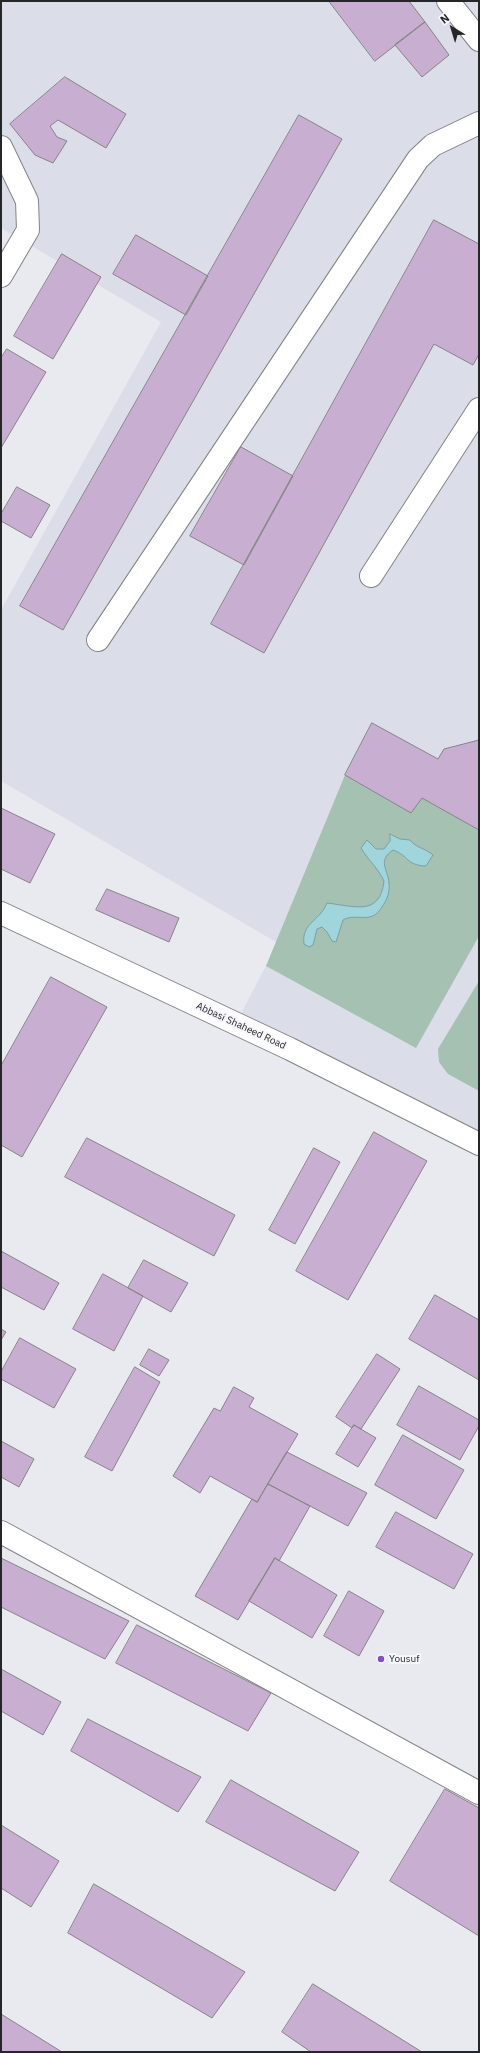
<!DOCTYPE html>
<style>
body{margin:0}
#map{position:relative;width:480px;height:2053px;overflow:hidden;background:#e9eaef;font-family:"IBM Plex Sans",sans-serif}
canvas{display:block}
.frame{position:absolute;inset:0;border:2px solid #252627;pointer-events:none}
.north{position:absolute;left:432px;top:8px;width:40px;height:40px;-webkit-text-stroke:3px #f7f7fc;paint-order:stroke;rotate:322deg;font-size:11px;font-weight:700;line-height:16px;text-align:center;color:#252627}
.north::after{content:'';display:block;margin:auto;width:14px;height:18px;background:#252627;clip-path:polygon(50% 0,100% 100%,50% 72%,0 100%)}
</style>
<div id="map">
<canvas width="480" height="2053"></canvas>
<div class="frame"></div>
<div class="north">N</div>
</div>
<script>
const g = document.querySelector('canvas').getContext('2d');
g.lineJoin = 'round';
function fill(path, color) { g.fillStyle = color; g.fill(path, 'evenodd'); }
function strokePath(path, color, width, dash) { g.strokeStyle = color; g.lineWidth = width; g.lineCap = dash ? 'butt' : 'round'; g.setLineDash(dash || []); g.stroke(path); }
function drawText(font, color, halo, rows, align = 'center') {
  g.font = font + ' "IBM Plex Sans",sans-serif'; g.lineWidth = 4; g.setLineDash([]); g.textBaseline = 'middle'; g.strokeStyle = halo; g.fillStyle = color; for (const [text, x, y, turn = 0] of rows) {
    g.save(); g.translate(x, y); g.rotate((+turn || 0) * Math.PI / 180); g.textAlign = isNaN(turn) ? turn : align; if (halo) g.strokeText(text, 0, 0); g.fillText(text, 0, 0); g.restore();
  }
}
const built = new Path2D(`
 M1 1H479V1144L236 1023 266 966 276 942 1 781V610L161 322 1 228Z`);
const green = new Path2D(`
 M345 775 411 813 422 798 479 830V936L416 1048 266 966Z
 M479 981V1091L448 1074 439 1062 438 1049Z`);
const water = new Path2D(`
 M390 834 400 839 410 840C416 848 425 848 433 855L426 866C405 865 410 856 393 850 377 861 388 869 389 883 390 892 387 900 382 907 380 910 377 914 373 916 363 920 353 914 343 920L336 942 332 941 327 932 322 927 317 929 313 945 309 947 304 944C301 923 320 921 327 903 354 906 380 917 384 881 378 868 368 860 361 848L367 840 376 849H384L390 841Z`);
const building = new Path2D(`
 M329 1H409L425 22 375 61Z
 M425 22 449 55 422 77 395 45Z
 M65 77 126 114 106 148 58 120 50 126 57 137 67 141 53 163 35 155 10 124Z
 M299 115 342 139 63 630 20 606Z
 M434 220 479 244V354L473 365 434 344 264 653 211 624Z
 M136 235 208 276 186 315 113 274Z
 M62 254 101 277 53 359 14 336Z
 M7 349 46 372 1 448V358Z
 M241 447 293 476 244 565 190 536Z
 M17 487 50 505 31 538 1 521V514Z
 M372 723 438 759 444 749 479 740V830L422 798 411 813 345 775Z
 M1 808 55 834 30 883 1 869Z
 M107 889 179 918 169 942 96 910Z
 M51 977 107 1007 22 1157 1 1145V1066Z
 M374 1132 427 1161 348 1300 296 1271Z
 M87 1138 235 1215 214 1256 65 1177Z
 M314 1148 340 1162 295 1244 269 1230Z
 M1 1251 59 1283 44 1310 1 1287Z
 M144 1260 188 1283 171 1312 128 1288Z
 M103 1274 143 1296 114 1351 73 1329Z
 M435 1295 479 1320V1380L409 1339Z
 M1 1329 6 1332 1 1340Z
 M20 1338 76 1369 54 1408 1 1379V1372Z
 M149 1349 169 1360 159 1376 140 1365Z
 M377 1354 400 1369 361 1429 354 1425 352 1428 336 1417Z
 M135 1367 160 1382 112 1471 85 1457Z
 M419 1386 479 1420V1426L460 1460 397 1425Z
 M234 1387 254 1398 249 1407 298 1434 257 1502 210 1476 200 1493 173 1476 214 1408 220 1411Z
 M354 1425 376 1438 358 1467 336 1454Z
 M403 1435 464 1470 436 1519 375 1485Z
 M1 1441 34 1459 19 1487 1 1477Z
 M287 1452 367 1493 348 1526 268 1484Z
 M268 1484 310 1506 279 1561 275 1558 238 1620 195 1596 252 1499 257 1502Z
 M396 1512 473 1554 454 1589 376 1547Z
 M1 1558 129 1621 105 1659 1 1607Z
 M275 1558 337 1595 312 1638 249 1601Z
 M349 1591 384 1611 359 1656 324 1636Z
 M137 1625 271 1693 248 1731 116 1663Z
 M1 1669 61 1702 43 1735 1 1711Z
 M88 1719 201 1777 178 1812 71 1751Z
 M231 1780 359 1852 335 1891 206 1822Z
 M445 1789 479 1808V1936L390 1881Z
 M1 1825 59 1861 31 1907 1 1888Z
 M94 1884 245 1972 212 2018 68 1933Z
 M313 1984 422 2052H311L282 2032Z
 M1 2014 62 2052H1Z`);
const minor = new Path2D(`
 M448 1 479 40
 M1 147 27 201 28 230 1 276
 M371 576 479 409
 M98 640 418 159 433 145 479 123
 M1 913 290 1049 479 1144
 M1 1532 479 1793`);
const markers = [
 [381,1659,4,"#834fc7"]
];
const streetNames = [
 ["Abbasi Shaheed Road",241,1026,25]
];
const poiNames = [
 ["Yousuf",389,1659]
];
fill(built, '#dbdde9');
fill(green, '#a4c1b1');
fill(water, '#a0d5dc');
strokePath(water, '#7ba0a6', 1);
fill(building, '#c8aed0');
strokePath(building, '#878488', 1);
strokePath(minor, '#838387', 24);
strokePath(minor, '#fff', 22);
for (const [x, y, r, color] of markers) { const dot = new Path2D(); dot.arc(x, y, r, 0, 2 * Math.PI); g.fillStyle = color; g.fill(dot); strokePath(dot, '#f7f7fc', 1.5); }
drawText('10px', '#252627', '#f7f7fc', streetNames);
drawText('10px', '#252627', '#f7f7fc', poiNames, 'left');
</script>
